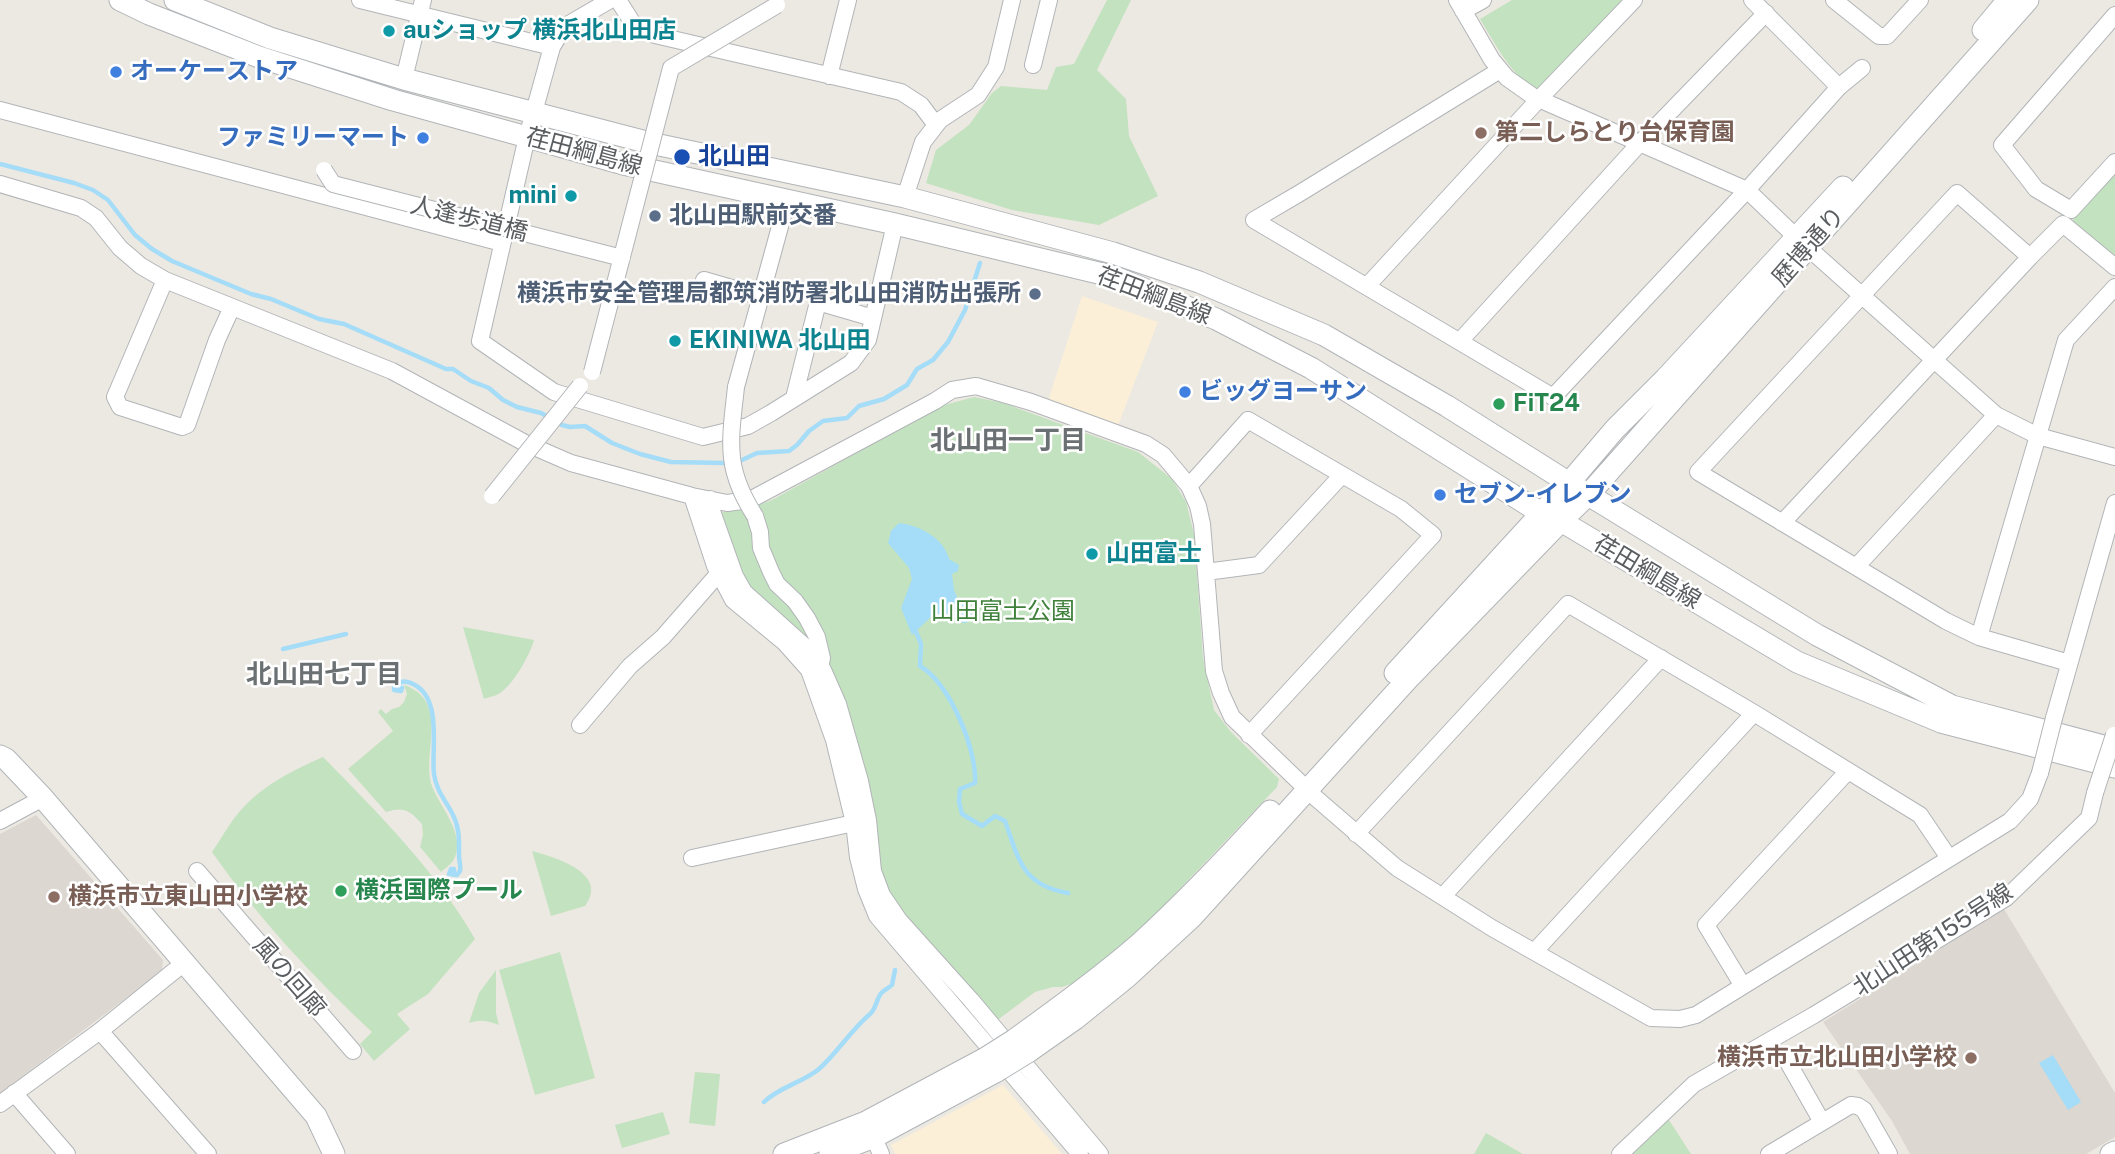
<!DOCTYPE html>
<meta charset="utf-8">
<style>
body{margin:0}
canvas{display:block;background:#ece8e2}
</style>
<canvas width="2115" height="1154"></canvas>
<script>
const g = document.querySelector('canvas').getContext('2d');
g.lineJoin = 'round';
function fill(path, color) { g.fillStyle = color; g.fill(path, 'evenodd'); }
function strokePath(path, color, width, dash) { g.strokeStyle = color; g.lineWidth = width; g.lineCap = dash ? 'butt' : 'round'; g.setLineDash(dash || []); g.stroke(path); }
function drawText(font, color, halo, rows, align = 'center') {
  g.font = font + ' "Public Sans","Noto Sans JP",sans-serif'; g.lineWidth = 5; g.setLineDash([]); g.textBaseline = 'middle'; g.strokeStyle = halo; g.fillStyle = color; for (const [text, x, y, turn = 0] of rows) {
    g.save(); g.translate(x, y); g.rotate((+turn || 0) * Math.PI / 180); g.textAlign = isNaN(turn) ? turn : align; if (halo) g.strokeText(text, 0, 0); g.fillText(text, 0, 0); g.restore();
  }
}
const commercial = new Path2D(`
 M1082 296 1158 322 1117 428 1048 401Z
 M1003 1085 1062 1154H895L891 1145Z`);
const education = new Path2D(`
 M36 815 163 960 162 971 0 1093V834Z
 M2004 909 2115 1093V1137L2086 1154H1910L1892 1121 1823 1022Z`);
const green = new Path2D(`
 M1107 0H1131L1097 70 1126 99 1129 136 1158 196 1099 225 1012 210 926 183 936 150 969 125 992 93 1001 86 1047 90 1056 67 1074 64Z
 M1512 0H1627L1539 93C1511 75 1497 47 1480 19Z
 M2115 171V260L2073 224V214Z
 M974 397 1003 403 1138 452 1172 479 1186 502 1194 534 1203 658 1214 710 1231 732 1279 779 1277 787 1128 943 1080 981 1062 987H1053L1035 992 988 1027 883 911 818 676 742 598 705 515 751 508 772 500 941 406Z
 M463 627 534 640C530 655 513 685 500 693 496 696 488 697 484 699Z
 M404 685C451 701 421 753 432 786 440 808 468 836 453 861 450 865 444 869 441 872L420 847 423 835 422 824C410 811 405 806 386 812L348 769 393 731 378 712 381 709 386 714 392 709 399 707 404 702 407 694Z
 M323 757C378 813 436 871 475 939L428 994 397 1014 410 1029 374 1061 360 1044 372 1032C313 977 258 918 212 852 221 839 229 824 240 811 262 786 293 770 323 757Z
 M532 851C554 857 610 873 585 906L551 916Z
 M560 952 595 1078 535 1095 499 970Z
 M496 970V1013L499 1025C488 1021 481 1019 469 1023L479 993Z
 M695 1072 720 1074 715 1126 689 1123Z
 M663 1112 670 1134 622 1148 615 1125Z
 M1667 1117 1691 1154H1628Z
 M1486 1133 1523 1154H1474Z`);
const water = new Path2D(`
 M899 523C919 525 944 538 949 559L959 565 958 571 952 574 954 590 960 604 967 603 971 610V618L966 623 956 622 935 613 912 635 901 608 912 579 909 568 888 543 891 531Z
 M2053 1055 2081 1102 2068 1110 2039 1063Z`);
const stream = new Path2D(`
 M0 164 74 183 93 190 108 200 135 235 152 249 172 261 251 294 271 299 319 319 344 324 446 369H453L471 381 489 388 503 400 517 407 541 413 562 425 570 427 585 426 612 443 640 454 671 462 724 463 742 460 757 453 789 451 797 445 809 431 823 421 847 418 859 406 884 399 907 385 917 369 933 360 948 342 965 310 980 263
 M916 632 921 644 920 666C950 684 977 749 975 783L960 789 959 802 962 814 982 826 995 816 1005 821C1019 860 1022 885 1068 893
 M283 649 346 634
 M398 687 402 688 401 691 394 690V686C400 681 406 680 413 684 443 698 431 749 434 774 436 790 445 800 452 813 460 828 459 840 459 855 459 861 461 865 460 871L457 875 449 874 451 869H454V872L453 871
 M764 1102C779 1087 802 1083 819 1069 838 1052 851 1030 870 1014 876 1009 876 1001 880 995 882 991 889 988 892 985L895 970`);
const street = new Path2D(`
 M360 0 552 47
 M610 0 564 27 552 47 527 137 480 341 554 392 703 437 748 426 771 413 851 363 868 340 895 224
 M618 0 634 25 655 35 901 92 921 105 936 125
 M1457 0 1492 60 1507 78 1534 97 1747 190 1796 237 1996 415 2038 436 2115 457
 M1834 0 1879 36H1887L1920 0
 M1463 11 1483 0
 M2115 15 2002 145 2036 189 2071 210 2115 162
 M1033 65 1049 0
 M1500 70 1300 193 1254 220 1553 397 1747 190 1839 87 1752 0
 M829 76 848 0
 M404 79 423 0
 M1839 87 1862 68
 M0 110 502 243
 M0 184 81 208 96 218 120 248 141 266 165 280 392 371 525 443 571 463 692 496 727 503 750 500 935 401 952 390 976 386 1031 402 1146 444 1163 455 1189 486 1198 506 1202 524 1214 671 1221 693 1232 717 1317 799 1397 868 1492 928 1651 1018 1680 1019 1696 1015 2010 821 2030 799 2040 773
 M905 197 923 142 940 120 978 95 996 67 1012 0
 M2030 257 1957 193 1698 472 1946 621 1979 637 2069 663
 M165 280 115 397 120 407 182 427 187 425 217 340 232 307
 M704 280 762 297
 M1367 286 1539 99 1634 0
 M1460 341 1639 144 1766 13
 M736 387 784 212
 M794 398 818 302 873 318
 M1189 486 1248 420 1401 509 1433 535 1249 735
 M692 496 715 566 733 600 784 642 809 670 834 740 854 823 858 857 866 889 877 916 1080 1154
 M710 499 713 514 735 576 744 592 811 652 823 670 838 704 860 781 868 820 873 871 882 895 899 920 971 1000 1100 1154
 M755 516 760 532 761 548 771 572 777 584 795 601 807 618 817 637 822 658 821 663
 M1782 523 2030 257 2063 224 2115 267
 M1856 567 1996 415
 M1206 572 1259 565 1342 475
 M1979 637 2066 340 2115 287
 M2054 718 2115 503
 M580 725 630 666 663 637 719 573
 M0 821 43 798
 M1356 834 1568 604 1754 713 1920 815 1949 858
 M692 858 854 823
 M197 871 353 1051
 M1443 896 1661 658
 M1535 951 1754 713
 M1743 986 1706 925 1848 771
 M100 1031 208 1154
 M1785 1057 1822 1122
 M14 1093 67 1154
 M0 1104 100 1031 184 963
 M869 1127 881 1154
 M1620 1154 1694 1084 1814 1015 2006 898 2089 818 2095 793
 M1769 1154 1851 1105 1858 1106 1864 1110 1889 1154`);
const secondary = new Path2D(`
 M120 0 149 14 259 57 393 100 527 137 623 164 895 224 1115 277 1216 319 1311 368 1541 513 1561 521 1797 662 1941 722 2115 767
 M175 0 270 38 404 79 650 143 905 197 1113 253 1199 282 1324 335 1447 406 1569 483 1817 635 1952 706 2115 749
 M1983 30 2008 0
 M1395 673 1569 483 1615 429 1665 379 1843 187
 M0 756 6 759 43 798 316 1116 334 1154
 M1014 1040C1056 1010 1099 979 1138 945 1184 903 1228 857 1270 811
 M1028 1052 1075 1019 1127 977 1192 917 1408 679 1561 521 1589 494 2028 0
 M784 1154 866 1122 984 1059
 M830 1154 874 1137 997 1071
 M2111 1154 2115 1152`);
const streetBridge = new Path2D(`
 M324 170 333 184 622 258
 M592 372 671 68 777 5
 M736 387C730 442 724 468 755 516
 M492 496 580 386
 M2040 773 2054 718
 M2095 793 2114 735`);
const secondaryBridge = new Path2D(`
 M984 1059 1014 1040
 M997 1071 1028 1052`);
const markers = [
 [389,31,7,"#0f9aa8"],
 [116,72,7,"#3f7fe0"],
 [1481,133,7,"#8d6e63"],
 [423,138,7,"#3f7fe0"],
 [682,157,9,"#1a4fb4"],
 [571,196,7,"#0f9aa8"],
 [655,216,7,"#5c6f8a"],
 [1035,294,7,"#5c6f8a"],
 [675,341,7,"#0f9aa8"],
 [1185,392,7,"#3f7fe0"],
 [1499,404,7,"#2e9e5b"],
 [1440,495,7,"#3f7fe0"],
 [1092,554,7,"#0f9aa8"],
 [341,891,7,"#2e9e5b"],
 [54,897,7,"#8d6e63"],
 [1971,1058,7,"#8d6e63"]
];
const cultureNames = [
 ["auショップ 横浜北山田店",403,31],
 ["mini",557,196,"right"],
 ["EKINIWA 北山田",689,341],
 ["山田富士",1106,554]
];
const shopNames = [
 ["オーケーストア",130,72],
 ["ファミリーマート",409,138,"right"],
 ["ビッグヨーサン",1199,392],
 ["セブン-イレブン",1454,495]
];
const educationNames = [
 ["第二しらとり台保育園",1495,133],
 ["横浜市立東山田小学校",68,897],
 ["横浜市立北山田小学校",1957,1058,"right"]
];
const streetNames = [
 ["荏田綱島線",584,152,15],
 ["人逢歩道橋",469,219,14],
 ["歴博通り",1809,247,-49],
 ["荏田綱島線",1154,296,21],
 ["荏田綱島線",1647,572,31],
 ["北山田第155号線",1933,940,-33],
 ["風の回廊",289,977,49]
];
const transitNames = [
 ["北山田",698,157]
];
const serviceNames = [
 ["北山田駅前交番",669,216],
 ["横浜市安全管理局都筑消防署北山田消防出張所",1021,294,"right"]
];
const leisureNames = [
 ["FiT24",1513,404],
 ["横浜国際プール",355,891]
];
const parkNames = [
 ["山田富士公園",1003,612]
];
const neighbourhoodNames = [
 ["北山田一丁目",1008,441],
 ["北山田七丁目",324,675]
];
fill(commercial, '#fbefd8');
fill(education, '#dcd7d0');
fill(green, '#c3e2bf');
fill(water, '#a5ddf8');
strokePath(stream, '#a5ddf8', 4.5);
strokePath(street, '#b2b5b8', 18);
strokePath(secondary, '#b1b5b8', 23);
strokePath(street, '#fff', 16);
strokePath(secondary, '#fff', 21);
strokePath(streetBridge, '#b2b5b8', 18, []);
strokePath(secondaryBridge, '#b1b5b8', 23, []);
strokePath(streetBridge, '#fff', 16);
strokePath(secondaryBridge, '#fff', 21);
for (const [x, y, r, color] of markers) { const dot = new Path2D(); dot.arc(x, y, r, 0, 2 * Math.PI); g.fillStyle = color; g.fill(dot); strokePath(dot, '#fff', 2.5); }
drawText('bold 24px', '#0d838f', '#fff', cultureNames, 'left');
drawText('bold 24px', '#366cbe', '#fff', shopNames, 'left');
drawText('bold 24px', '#785e54', '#fff', educationNames, 'left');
drawText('24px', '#5a5e61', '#fff', streetNames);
drawText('bold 24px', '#164399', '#fff', transitNames, 'left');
drawText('bold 24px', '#4e5e75', '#fff', serviceNames, 'left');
drawText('bold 24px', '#27864d', '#fff', leisureNames, 'left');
drawText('24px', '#3f803a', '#fff', parkNames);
drawText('bold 26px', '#6b7073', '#fff', neighbourhoodNames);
</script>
